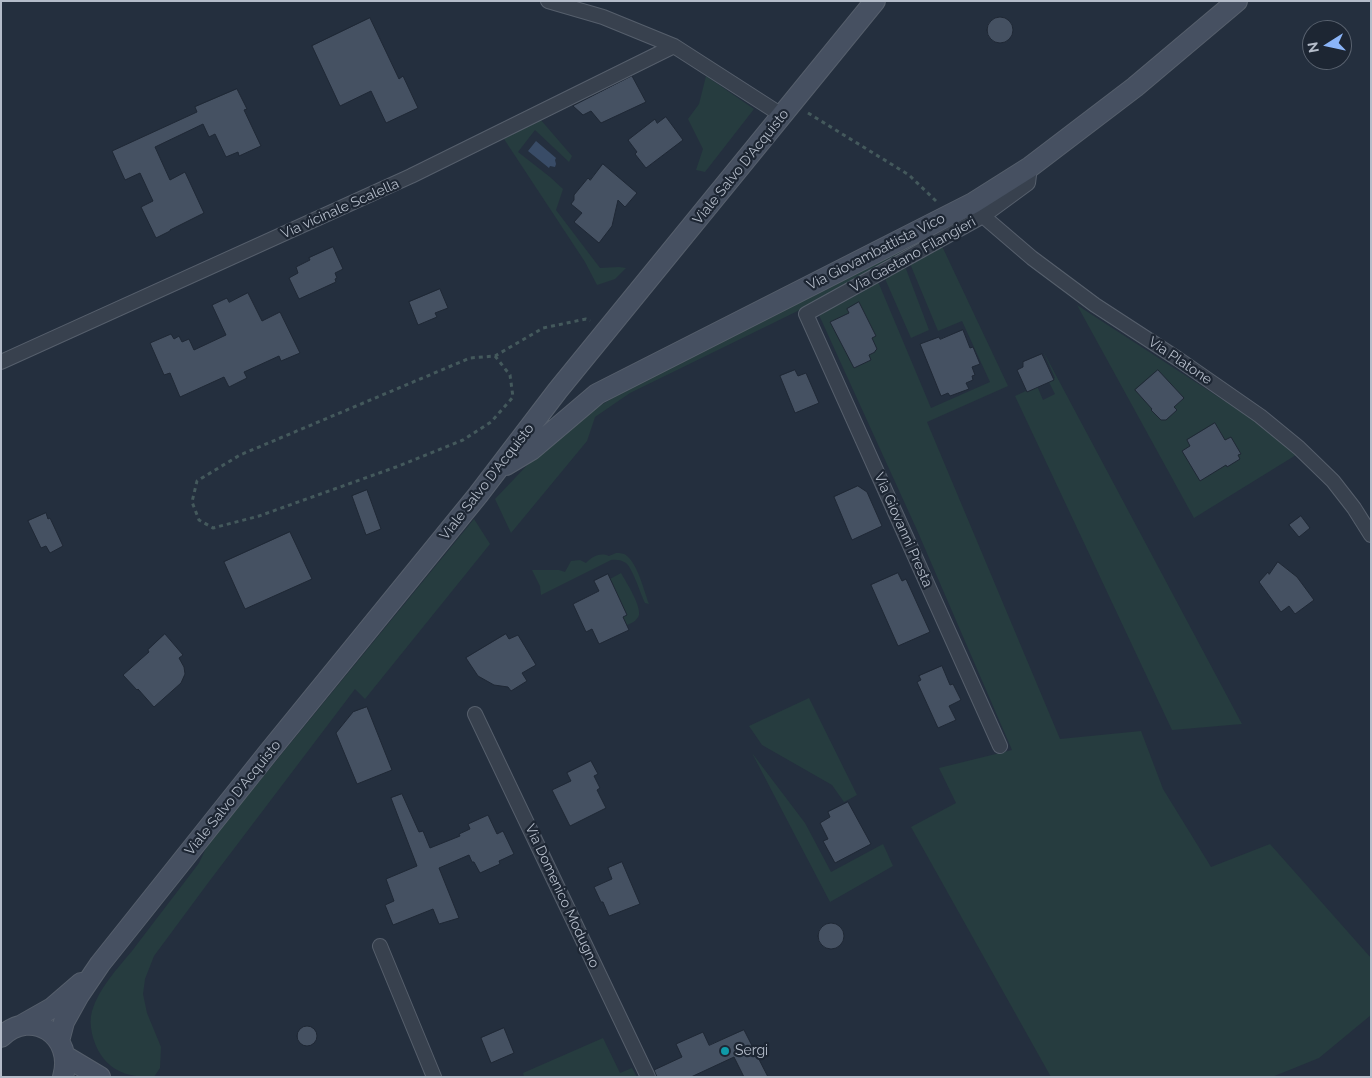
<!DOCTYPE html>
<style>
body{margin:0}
#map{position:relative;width:1372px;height:1078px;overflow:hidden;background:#242f3e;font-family:Raleway,sans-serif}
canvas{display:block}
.frame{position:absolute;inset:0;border:2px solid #b4bcc9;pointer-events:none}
.north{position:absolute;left:1302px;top:20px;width:50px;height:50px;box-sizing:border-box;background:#1d2633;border:1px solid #59626f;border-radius:50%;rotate:260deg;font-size:14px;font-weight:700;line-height:20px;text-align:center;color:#b4bcc9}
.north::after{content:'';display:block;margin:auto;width:18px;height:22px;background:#8ab4f8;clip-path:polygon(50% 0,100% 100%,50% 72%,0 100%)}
</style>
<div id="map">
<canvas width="1372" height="1078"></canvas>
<div class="frame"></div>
<div class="north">N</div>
</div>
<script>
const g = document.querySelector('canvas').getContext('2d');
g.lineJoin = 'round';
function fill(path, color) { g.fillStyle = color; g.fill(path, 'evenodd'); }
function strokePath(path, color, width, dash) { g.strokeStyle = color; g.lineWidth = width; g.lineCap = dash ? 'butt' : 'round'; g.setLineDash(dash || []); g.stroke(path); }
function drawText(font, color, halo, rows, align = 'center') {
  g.font = font + ' Raleway,sans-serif'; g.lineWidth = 4.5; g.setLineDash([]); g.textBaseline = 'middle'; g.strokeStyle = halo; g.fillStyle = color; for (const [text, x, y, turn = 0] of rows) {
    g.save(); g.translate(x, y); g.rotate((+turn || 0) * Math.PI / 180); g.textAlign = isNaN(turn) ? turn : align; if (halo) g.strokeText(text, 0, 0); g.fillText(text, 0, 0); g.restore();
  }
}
const green = new Path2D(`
 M706 76 754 109 705 172 696 170 703 149 688 119 699 104Z
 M540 119 572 156 569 162 535 130 518 152 550 177 563 189 556 210 600 268 619 267 626 268 615 279 597 285 585 262 504 139Z
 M964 215 966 219 814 303 630 393 595 417 587 441 511 533 495 499 535 457 593 410 624 391Z
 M941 244 1008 386 927 422 1060 739 1141 731 1163 789 1211 867 1270 844 1371 958V1015L1319 1058 1272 1077H1051L911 827 956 803 939 768 1012 750 917 530 819 315 864 291 863 288 877 282 879 284 931 408 990 382 962 321 938 331 911 266 910 264Z
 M904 266 906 269 929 330 911 338 886 281 885 275Z
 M1077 305 1263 426 1288 447 1296 455 1194 518Z
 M1043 351 1242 724 1172 730 1015 396 1037 386 1043 400 1055 394 1049 382 1055 378Z
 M474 519 490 544 365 699 355 689 208 883 154 956 145 979 143 994 147 1013 161 1047 160 1068 154 1077C132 1077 114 1074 101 1055 93 1043 88 1024 92 1011 99 988 117 969 132 951 154 922 177 892 199 863L208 844Z
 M616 553C620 553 624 553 627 556 638 565 644 591 649 604L645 603C641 595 633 569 626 563 622 560 616 559 611 560L541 595 540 586 532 570H559L565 572 571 561 580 560 586 563C592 557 599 552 609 556Z
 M621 573C626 582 641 605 639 615 637 621 632 623 627 625L623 617 627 615 610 579Z
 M809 698 857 795 844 802 832 785 762 745 749 726Z
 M752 753 805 823 831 872 883 844 893 866 830 902Z
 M603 1038 620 1073 632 1068 637 1077H524L523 1073Z`);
const water = new Path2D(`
 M536 141 556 158 555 160 556 164 555 167 550 166 549 168 528 151Z`);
const building = new Path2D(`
 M987 30a13 13 0 1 1 26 0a13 13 0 1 1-26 0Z
 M370 18 399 79 403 76 418 108 386 123 371 91 340 106 312 46Z
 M632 76 646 102 601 123 591 111 583 115 573 106Z
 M237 89 247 109 244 110 261 146 239 156 238 152 226 157 215 134 209 137 203 124 155 147 170 180 185 172 204 213 170 230V231L156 238 141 207 153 201 140 173 125 180 112 151 197 112 195 107Z
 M666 117 683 140 646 168 635 154 637 152 628 140 655 119 657 123Z
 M603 164 637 193 625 207 618 200 612 226 599 243 574 222 582 213 571 204 574 200V195L588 178 590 180Z
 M333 247 343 269 335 273 337 278 335 279 336 282 299 299 289 278 298 273 296 267 310 260 309 258Z
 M440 289 448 308 435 313 437 317 418 325 409 302Z
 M248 293 262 321 280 312 300 353 281 361 279 356 244 372 247 378 229 387 224 377 180 397 170 373 164 375 150 343 171 334 174 339 179 336 182 342 189 339 194 350 226 335 212 305 227 298 229 302Z
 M859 302 876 336 872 338 877 349 875 351V352L869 355 871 360 854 368 830 322 849 313 847 309Z
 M963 330 970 348 973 347 980 364 972 367 975 375 972 376 973 380 966 383 969 389 950 396 948 393 941 396 920 344 939 337 940 339Z
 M1042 354 1054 380 1027 392 1017 370 1023 367V362Z
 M795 370 798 376 806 373 819 403 795 413 780 376Z
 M1158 370 1184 398 1174 407 1177 410 1166 420H1161L1151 410 1152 409 1135 390Z
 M1215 423 1225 440 1231 437 1241 454 1238 455 1240 459 1227 467 1226 465 1200 481 1182 451 1190 446 1187 440Z
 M858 486 867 492 882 526 852 540 834 497Z
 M367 490 381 529 366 535 352 496Z
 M46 513 48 519 50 518 63 546 50 553 46 546 41 548 28 521Z
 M1301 516 1310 528 1299 537 1289 525Z
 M290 532 312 579 245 609 224 562Z
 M1278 562 1297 577 1314 600 1295 614 1289 606 1281 612 1259 582 1268 572 1269 574Z
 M898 573 902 581 906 579 930 632 898 646 871 585Z
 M608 574 627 615 623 617 629 630 599 644 592 629 586 632 573 604 599 591 594 581Z
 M165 634 183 655 179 658 184 667 185 674 181 683 154 707 138 689 137 690 123 675 149 652 148 650Z
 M506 634 509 639 518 635 536 665 522 673 527 681 511 691 508 687 494 685 478 676 466 658Z
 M942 666 950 685 953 684 961 700 949 706 956 720 938 728 917 682 921 680 919 676Z
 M367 707 392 770 357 784 336 733 353 712Z
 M591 761 598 774 594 776 600 788 597 790 606 808 570 826 552 790 571 781 567 773Z
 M402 794 419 832 423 831 430 848 460 836 459 834 470 829 468 824 488 815 497 834 503 831 514 854 499 861 500 864 480 873 474 862H472L469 855 439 868 459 918 439 924 433 909 393 925 385 905 394 901 386 879 417 866 391 798Z
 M848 802 871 844 835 863 823 841 828 839 820 823 830 817 828 812Z
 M622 862 640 904 609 916 603 902H601L594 887 612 879 608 868Z
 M818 936a13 13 0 1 1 26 0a13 13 0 1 1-26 0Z
 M297 1036a10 10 0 1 1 20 0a10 10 0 1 1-20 0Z
 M504 1028 514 1053 491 1063 481 1038Z
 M744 1030 768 1077H744L734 1057 691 1077H657L654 1070 682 1057 676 1044 703 1032 709 1045Z`);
const path = new Path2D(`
 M808 113 909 175 936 201
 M495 356 510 375 513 397 491 422 463 440 396 467 259 516 213 528 199 520 192 502 197 481 240 455 470 358 495 356 543 328 586 319 590 321`);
const street = new Path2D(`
 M548 1 603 17 674 46 783 116
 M978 209 983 216 1032 258 1095 305 1178 359 1260 416 1299 448 1333 481 1354 508 1371 535
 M1 362 411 176 674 46
 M475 714 648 1077
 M1000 746 806 314 983 216 1028 183 1030 167
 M380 946 434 1077`);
const secondary = new Path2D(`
 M506 465 531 450 597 394 973 203 1030 167 1135 87 1237 1
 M22 1025 52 1008 81 983
 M1 1037C32 1007 75 1036 63 1077
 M59 1041 64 1022 79 995 100 964 268 753 478 495 558 390 875 1
 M65 1056 100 1077`);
const markers = [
 [725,1051,5,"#0f9aa8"]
];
const streetNames = [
 ["Viale Salvo D'Acquisto",741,167,-51],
 ["Via vicinale Scalella",340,209,-24],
 ["Via Giovambattista Vico",876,252,-27],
 ["Via Gaetano Filangieri",913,255,-29],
 ["Via Platone",1180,361,34],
 ["Viale Salvo D'Acquisto",487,482,-52],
 ["Via Giovanni Presta",903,530,66],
 ["Viale Salvo D'Acquisto",233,798,-51],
 ["Via Domenico Modugno",562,896,65]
];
const poiNames = [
 ["Sergi",735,1051]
];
fill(green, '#263c3f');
fill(water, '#394c67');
fill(building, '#455162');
strokePath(building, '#1f2835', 1);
strokePath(street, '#565f6c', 16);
strokePath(secondary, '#565f6c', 22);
strokePath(path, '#44595c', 3, [4, 4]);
strokePath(street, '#38414e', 14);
strokePath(secondary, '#465061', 20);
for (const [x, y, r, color] of markers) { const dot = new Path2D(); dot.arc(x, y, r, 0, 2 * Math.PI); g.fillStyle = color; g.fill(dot); strokePath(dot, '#1d2633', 2); }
drawText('14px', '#b4bcc9', '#1d2633', streetNames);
drawText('14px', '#b4bcc9', '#1d2633', poiNames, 'left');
</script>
